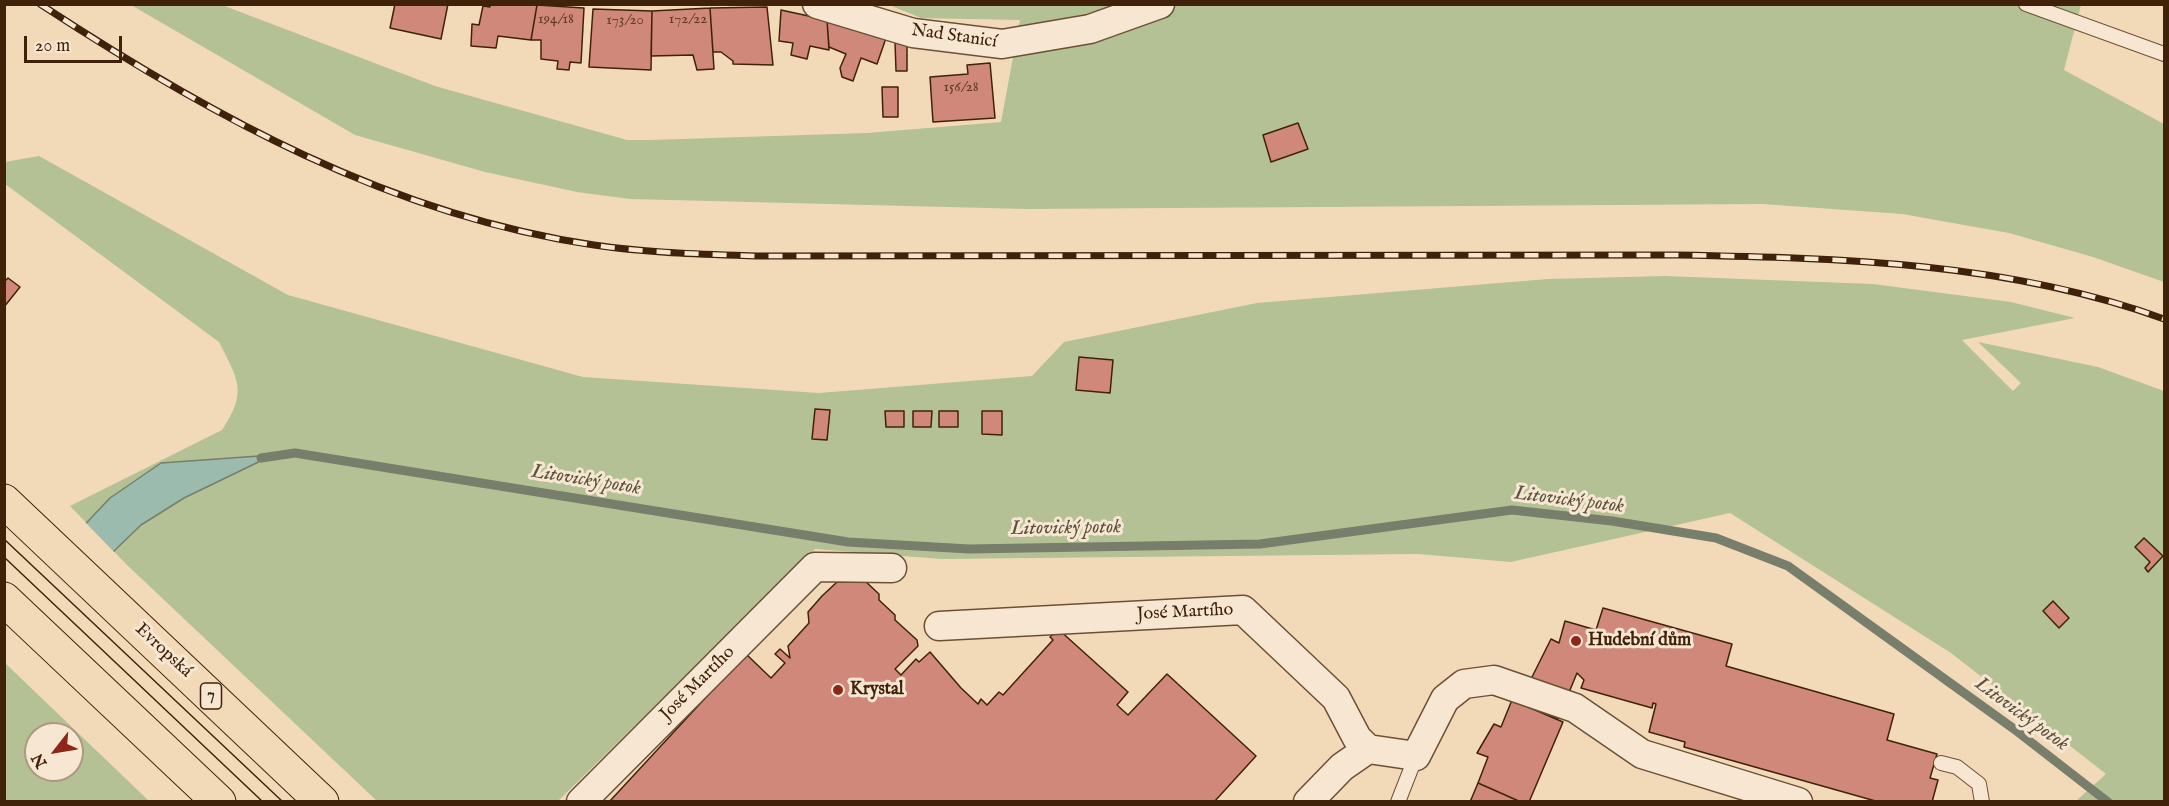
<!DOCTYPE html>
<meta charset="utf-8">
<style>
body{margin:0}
#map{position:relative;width:2169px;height:806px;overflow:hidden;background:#f2dab9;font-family:"IM FELL English",serif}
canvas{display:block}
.frame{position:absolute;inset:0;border:6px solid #40220a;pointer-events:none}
.north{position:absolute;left:24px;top:722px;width:60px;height:60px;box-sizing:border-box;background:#f7e7d2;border:2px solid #ae9882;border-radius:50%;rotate:239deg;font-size:16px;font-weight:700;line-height:24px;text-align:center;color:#40220a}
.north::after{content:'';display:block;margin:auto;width:21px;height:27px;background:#8f2418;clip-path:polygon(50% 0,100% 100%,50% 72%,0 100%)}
.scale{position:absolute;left:24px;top:36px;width:98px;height:27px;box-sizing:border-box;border:3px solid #40220a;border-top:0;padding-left:8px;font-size:18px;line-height:21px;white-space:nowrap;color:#40220a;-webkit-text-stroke:4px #f7e7d2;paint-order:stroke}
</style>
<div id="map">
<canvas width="2169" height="806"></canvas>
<div class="frame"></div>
<div class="north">N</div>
<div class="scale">20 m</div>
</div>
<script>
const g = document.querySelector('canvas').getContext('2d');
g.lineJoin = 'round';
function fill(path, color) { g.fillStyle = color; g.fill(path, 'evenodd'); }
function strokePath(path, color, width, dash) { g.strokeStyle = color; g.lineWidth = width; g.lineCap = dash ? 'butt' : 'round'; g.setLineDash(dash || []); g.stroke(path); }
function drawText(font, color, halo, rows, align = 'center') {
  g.font = font + ' "IM FELL English",serif'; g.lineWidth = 6; g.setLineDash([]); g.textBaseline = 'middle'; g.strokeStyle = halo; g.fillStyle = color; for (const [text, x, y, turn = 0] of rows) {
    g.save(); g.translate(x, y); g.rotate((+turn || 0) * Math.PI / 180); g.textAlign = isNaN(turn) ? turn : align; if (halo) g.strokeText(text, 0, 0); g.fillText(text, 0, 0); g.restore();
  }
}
const green = new Path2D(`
 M131 5H222L435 86 627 140H650L867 133 1001 122 1020 20 921 18 889 5H2081L2064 70 2164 124V282L2093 257 2009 233 1902 214 1762 204 1027 209 630 199 577 192 485 172 355 135ZM1298 123 1308 149 1272 162 1263 135Z
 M39 156 288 295 583 377 819 393 1032 376 1064 342 1257 303 1548 279 1665 276 1873 284 2011 302 2075 318 1962 340 2013 391 2021 383 1978 342 2098 367 2164 391V801H2076L2106 774 1951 653 1730 513 1511 562 1418 554 941 559 815 549 558 801H377L126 564 70 506 222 430C248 391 238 380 219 342L5 184V162ZM1112 361 1109 393 1076 390ZM830 411 827 440 813 439ZM886 411H904V427H886ZM913 411H931V427H913ZM939 411H957L958 427H939ZM982 411H1002V435L982 434Z
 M5 663 149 801H5ZM36 734H72V770H36Z`);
const water = new Path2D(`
 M273 455 184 498 141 525 5 656V609L110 498 161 463Z`);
const pier = new Path2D(`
 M84 521 115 553 7 658 4 655V605Z`);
const stream = new Path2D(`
 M261 458 295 453 848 542 969 549 1260 544 1512 510 1612 521 1716 538 1788 566 2014 729 2108 802`);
const building = new Path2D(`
 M395 4H448L441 39 390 28Z
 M490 4 537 5 531 40 498 36 496 48 471 46 472 24 479 25 483 6 490 7Z
 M537 5 584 8 581 63 570 62 569 70 557 69 558 61 541 59V40H531Z
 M767 7 773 65 733 64V61L721 52H713L710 8Z
 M710 8 714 69 697 70 693 55 651 56 652 11Z
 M593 9 652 11 651 70 589 67Z
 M781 10 827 20 829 50 810 46 807 59 791 55 793 43 779 41Z
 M827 20 886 38 877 64 861 58 853 81 842 77 840 68 846 54 829 47Z
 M895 42 907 44V71H896Z
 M990 63 995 118 933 122 930 77 968 74 967 65Z
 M882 87H898V117H883Z
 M1298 123 1308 149 1271 162 1263 135Z
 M8 278 20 287 4 307V282Z
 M1079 357 1113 360 1110 393 1076 390Z
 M815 409 830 410 827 440 812 439Z
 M885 411H904V427H886Z
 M913 411H932L931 427H913Z
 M939 411H958V427H939Z
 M982 411H1002V435L982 434Z
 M2144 538 2163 556 2148 572 2145 568 2150 562 2135 547Z
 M865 581 879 594V600L895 615V620L917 640 918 646 895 669 901 675 916 659 919 662 930 652 961 688 978 704 981 699 987 705 999 692 1003 695 1053 640 1050 637 1058 629 1128 692 1117 705 1128 715 1167 674 1256 756 1214 802H609L746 654 771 678 785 663 775 654 780 649 790 658 788 646 809 623 808 612 822 596 837 582Z
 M2053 601 2069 618 2059 628 2043 611Z
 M1603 608 1732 644 1726 666 1894 714 1887 740 1937 754 1930 778 1938 780 1932 802H1879L1684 747 1685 742 1649 732 1656 704 1653 703 1652 708 1581 688 1584 680 1577 673 1558 719 1519 703 1551 639 1559 643 1565 621 1596 630Z
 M1512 700 1563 722 1529 802H1521L1478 783 1488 757 1477 753 1494 724 1501 727Z
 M1478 783 1521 802H1470Z`);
const lane = new Path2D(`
 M2026 4 2164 54
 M1941 763 1957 767 1979 784 1982 802
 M1398 802 1416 756`);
const street = new Path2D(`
 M817 4 913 33 1002 44 1090 29 1160 4
 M939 626 1243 610 1336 698 1357 738 1368 749
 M581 802 815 567 892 568
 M1308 802 1342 767 1368 749 1416 756 1445 699 1464 684 1494 680 1575 708 1642 754 1798 802`);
const primary = new Path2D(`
 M4 501 322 802
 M4 599 219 802`);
const tram = new Path2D(`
 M4 539 283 802
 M4 557 263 802`);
const rail = new Path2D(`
 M40 4C211 116 390 215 594 245 648 253 703 254 757 256L1676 255C1840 258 2008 262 2164 319`);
const markers = [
 [1576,641,6,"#8f2418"],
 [838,690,6,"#8f2418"]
];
const numberNames = [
 ["194/18",556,20],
 ["172/22",688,20],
 ["173/20",625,21],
 ["156/28",961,88]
];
const shields = [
 [211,696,21]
];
const shieldNames = [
 ["7",211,696]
];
const streetNames = [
 ["Nad Stanicí",954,37,8],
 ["José Martího",1185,613,-3],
 ["Evropská",163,651,43],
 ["José Martího",698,684,-45]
];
const poiNames = [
 ["Hudební dům",1588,641],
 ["Krystal",850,690]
];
const waterNames = [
 ["Litovický potok",586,481,9],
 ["Litovický potok",1569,501,7],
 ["Litovický potok",1066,529,-1],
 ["Litovický potok",2021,715,36]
];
fill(green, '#b4c194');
fill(water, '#9bbbae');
strokePath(water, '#777e6c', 1.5);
fill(pier, '#f2dab9');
strokePath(stream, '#777e6c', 9);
fill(building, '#d0887b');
strokePath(building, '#40220a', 1.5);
strokePath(lane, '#6c5036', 16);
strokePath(street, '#6c5036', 31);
strokePath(primary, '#40220a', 35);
strokePath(lane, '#f7e7d2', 14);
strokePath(street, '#f7e7d2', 28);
strokePath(primary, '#f2dab9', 33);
strokePath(tram, '#40220a', 1.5);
strokePath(rail, '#40220a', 7);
strokePath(rail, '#f7e7d2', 4.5, [14]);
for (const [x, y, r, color] of markers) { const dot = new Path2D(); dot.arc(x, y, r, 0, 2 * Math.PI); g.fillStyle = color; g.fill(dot); strokePath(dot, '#f7e7d2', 2); }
drawText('15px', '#643c26', null, numberNames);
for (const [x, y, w] of shields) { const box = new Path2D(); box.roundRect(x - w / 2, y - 13, w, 26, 4.5); g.fillStyle = '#f7e7d2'; g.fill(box); strokePath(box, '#40220a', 1.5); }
drawText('bold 16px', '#40220a', null, shieldNames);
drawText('18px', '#40220a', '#f7e7d2', streetNames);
drawText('bold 18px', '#40220a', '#f7e7d2', poiNames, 'left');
drawText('italic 20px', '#5b503b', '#f7e7d2', waterNames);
</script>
